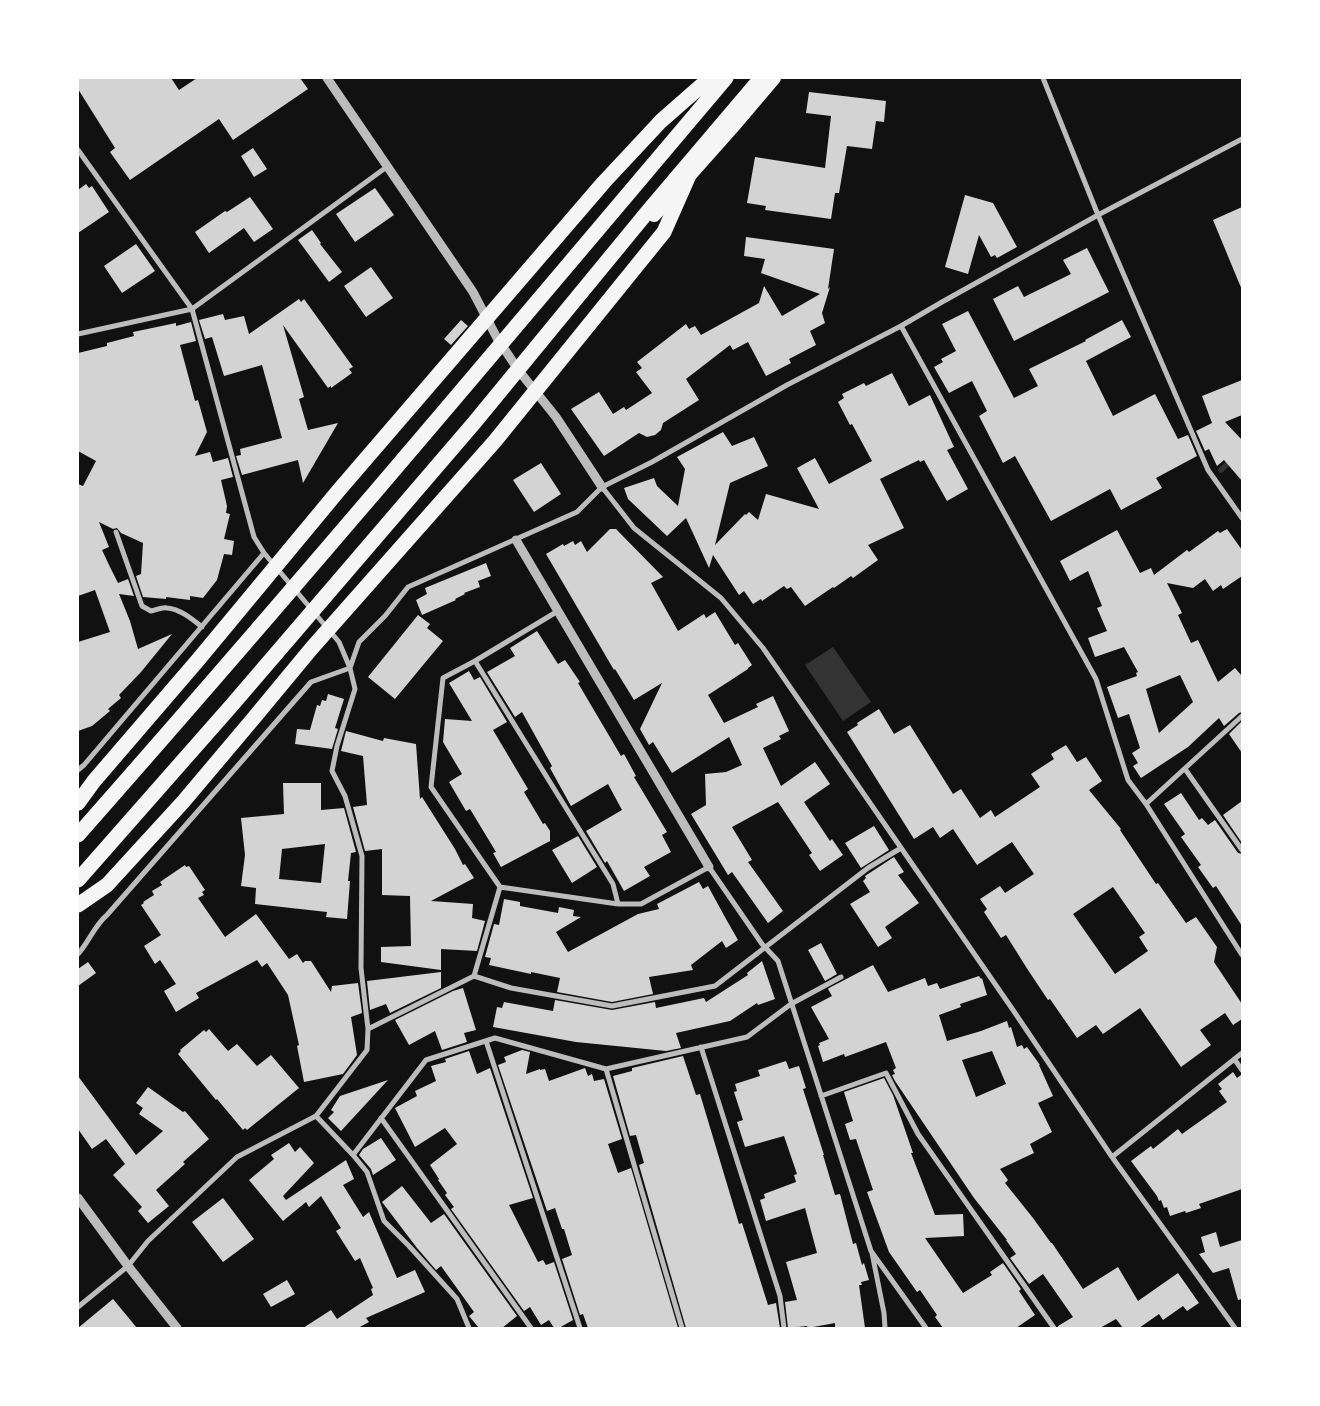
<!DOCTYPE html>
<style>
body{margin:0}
#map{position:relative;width:1320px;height:1406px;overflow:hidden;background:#111;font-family:"PT Sans Narrow",sans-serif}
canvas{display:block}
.frame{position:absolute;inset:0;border:79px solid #fff;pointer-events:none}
</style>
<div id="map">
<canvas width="1320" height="1406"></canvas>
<div class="frame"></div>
</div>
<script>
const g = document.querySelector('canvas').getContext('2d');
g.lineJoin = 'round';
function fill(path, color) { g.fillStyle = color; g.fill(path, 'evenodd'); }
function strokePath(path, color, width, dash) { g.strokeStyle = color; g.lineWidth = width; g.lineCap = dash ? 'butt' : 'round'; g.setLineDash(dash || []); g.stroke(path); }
const water = new Path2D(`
 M833 647 871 702 843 721 805 665Z`);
const stream = new Path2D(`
 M1221 470 1242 450`);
const building = new Path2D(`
 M78 78H171L179 90 197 78H300L308 89 233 140 219 119 130 180 110 152 115 148 78 89Z
 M809 92 886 101 884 122 876 121 872 149 847 146 839 193H835L831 219 765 210 766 206 747 203 755 157 825 168 831 116 806 113Z
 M253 148 267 169 254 177 241 156Z
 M86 184 89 188 92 186 109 212 78 233V190Z
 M375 188 394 215 355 242 336 214Z
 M965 195 993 203 1017 247 997 258 995 255 991 257 979 235 968 274 945 267Z
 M250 197 273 229 254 242 244 228 209 253 195 232 225 211 227 212Z
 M1242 207V290L1213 220Z
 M312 230 321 243 320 244 342 272 329 282 298 240Z
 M746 237 834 249 828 289 830 287 822 313 825 323 810 331 816 345 789 359 791 363 766 376 748 342 733 350 730 345 686 379 699 400 663 423 661 430 655 435 647 437 639 433 604 456 571 409 599 392 613 414 624 407 626 410 652 393 636 372 642 368 637 362 686 324 689 329 695 326 701 335 759 303 764 286 782 316 820 294 761 273 765 259 744 256Z
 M136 244 155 271 122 293 104 266Z
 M1087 248 1109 292 1014 341 993 299 1018 286 1024 297 1071 274 1063 260Z
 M371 267 393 298 366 317 344 286Z
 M299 299 301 302 304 299 353 367 349 369 352 373 331 388V386L328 388 283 325 304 397 299 399 308 430 338 423 303 483 298 460 242 475 236 456 241 455 240 449 282 438 270 394 262 365 224 376 212 337 205 339 199 320 223 314 225 320 244 316 249 334Z
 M968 311 1014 398 1038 386 1029 369 1086 341 1085 340 1122 320 1131 337 1086 361 1113 416 1155 394 1178 439 1188 435 1197 456 1156 478 1162 488 1121 510 1110 489 1051 521 1015 456 1003 463 979 416 987 411 972 381 949 393 934 367 943 362 941 359 956 351 942 324Z
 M461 320 468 326 451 345 444 339Z
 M191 322 196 341 180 345 195 401 198 400 207 432 195 456 210 452 213 462 228 458 233 477 221 480 227 506 226 513 230 514 224 539 234 541 232 555 224 554 217 580 203 598 190 596V600L166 597V599L143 597 136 576 141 574 143 543 121 533 117 528 113 529 99 522 109 547 102 550 110 567 118 583 128 579 134 596 119 594 130 621 138 649 172 634 141 672 119 695 121 698 108 709 110 711 92 726 78 731V642L110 632 95 590 78 596V484L83 486 96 461 78 451V353L107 346V343L134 336 133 332 176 323V326Z
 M892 373 909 406 930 395 954 447 947 450 968 489 947 501 924 460 920 462 919 460 880 479 904 528 868 545 878 560 853 578 851 576 834 588 833 587 805 606 791 587 787 589 784 586 762 601 761 599 753 604 744 591 739 595 713 555 709 568 686 518 667 536 628 499 624 488 654 478 657 486 678 506 685 469 677 457 723 432 732 446 754 437 768 466 730 483 715 545 745 514 746 515 749 512 758 520 766 494 819 509 797 468 815 458 829 484 872 461 852 424 850 425 838 402 844 398 842 394 864 383 866 386Z
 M1242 380V415L1225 422 1242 440V481L1224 460 1217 466 1209 449 1205 451 1196 431 1212 423 1202 396Z
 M541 463 561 494 534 512 513 480Z
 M610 529H616L663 577 651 583 678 631 704 614 706 618 715 612 735 645 738 643 752 665 748 668V669L708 695 724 723 758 707 756 704 773 696 789 731 779 736 781 739 763 748 781 786 815 762 830 784 804 802 830 841 832 839 843 855 820 871 809 855 812 853 778 802 732 827 752 860 748 862 783 911 768 923 732 872 728 875 691 814 706 805 705 774 726 772 742 765 729 737 672 773 653 742 649 745 640 729 662 683 634 700 615 669 614 670 546 554 563 544 564 546 573 541 575 545 581 541 587 552Z
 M1227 529 1242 550V576L1223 589 1221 585 1213 591 1205 579 1193 588 1167 583 1182 613 1178 615 1191 643 1198 640 1218 682 1235 668 1242 676V712L1239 713 1224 726 1219 718 1188 747 1141 778 1133 766 1138 763 1132 753 1140 748 1129 714 1118 718 1107 687 1137 676 1136 673 1138 672 1124 647 1095 657 1088 638 1107 631 1097 608 1102 606 1088 571 1070 581 1060 561 1117 530 1140 573 1151 568 1154 575 1187 550 1189 552 1218 531 1220 533ZM1180 675 1193 702 1159 733 1146 689Z
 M486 563 491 576 478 581 480 587 464 593 465 594 455 599 456 600 422 615 416 600 427 594 425 588Z
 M418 615 430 624 427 628 443 641 395 699 368 677Z
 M537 631 558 664 565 660 580 682 578 683 621 756 624 754 636 776 634 777 667 832 662 835 671 852 644 867 650 876 624 891 607 861 605 863 586 831 622 810 608 784 571 806 550 768 552 766 522 712 515 717 487 672 515 656 510 648Z
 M469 671 474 680 480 677 507 722 493 730 528 789 524 792 543 824 545 823 550 831V841L501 867 493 853 496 852 470 809 466 811 449 782 462 774 443 742 445 719 472 721 449 683Z
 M328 694 344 699 335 728 338 729 332 749 295 744 297 729 310 730 317 705 320 706 322 700 326 701Z
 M879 709 894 734 910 725 953 794 961 789 980 818 991 810 995 817 1040 787 1031 774 1054 759 1051 754 1066 745 1077 762 1086 757 1102 781 1089 790 1121 829 1120 830 1156 884 1158 883 1186 923 1196 917 1217 947 1214 962 1242 1004V1019L1233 1025 1225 1013 1200 1030 1211 1045 1181 1067 1140 1008 1103 1034 1096 1025 1077 1038 1050 999 1048 1000 1028 970 1006 935 1001 938 984 912 987 909 980 899 1000 886 1005 893 1034 874 1012 842 977 865 953 829 940 838 933 827 914 839 847 732 858 725 857 723ZM1113 887 1145 933 1139 937 1148 951 1115 974 1073 914Z
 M1242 721V753L1229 734Z
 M346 731 383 741 384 738 416 744 420 799 422 797 455 849 463 865 465 864 474 878 431 901 473 904 472 918 485 921 477 951 441 949V970L381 962V947L411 946 410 896 382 895V849L365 851 353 807 367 805 363 756 341 751Z
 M283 783H321V810L344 808 356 852 351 853 348 881H350L347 919 326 917 327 912 255 904 256 888 241 886 245 855 241 818 284 814ZM325 844 321 883 279 879 282 849Z
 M1181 793 1199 820 1202 818 1208 825 1215 820 1238 853 1242 854V926L1216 886 1213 888 1198 867 1201 865 1181 837 1185 834 1164 804Z
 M1242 801V843L1223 815Z
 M874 826 889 850 861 868 845 843Z
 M578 836 597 867 572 883 552 850Z
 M894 857 904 872 898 875 919 903 885 927 892 938 878 947 850 904 870 892 863 881 866 878 865 876Z
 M185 865 186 867 189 866 205 890 202 892 204 895 198 898 225 937 256 914 289 959 297 954 303 963 305 961H311L331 992 332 986 358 983 362 1013 351 1017 357 1055 343 1074 304 1082 297 1046 299 1045 288 995 267 963 262 967 257 960 196 993 199 998 176 1012 164 991 176 984 160 960 155 964 144 946 161 935 141 905 144 903 143 902 154 895 152 891 162 885 160 882Z
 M699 882 703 889 708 886 726 919 738 940 726 948 722 941 691 965 693 970 649 977 653 994 612 1002 557 992 560 978 531 972V974L489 965 491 958 485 957 494 924 499 925 504 899 520 902V906L558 913 559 907 574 910 573 916 581 917 556 932 568 952 638 914 659 909 657 904Z
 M821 943 837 974 825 981 808 950Z
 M762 961 775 999 758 1005 757 1003 730 1021 676 1033 681 1048 666 1051 576 1042 493 1027 497 1007 502 1008 504 1002 553 1011 555 1000 612 1010 655 1002 656 1008 704 998 706 1002 748 975 747 973Z
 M88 962 96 973 78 986V969Z
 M873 965 888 992 925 978 928 986 937 983 940 989 979 976 981 979 982 978 987 995 960 1004 961 1007 939 1015 947 1041 981 1031 1007 1021 1009 1028 1011 1027 1017 1047 1022 1045 1024 1049 1027 1047 1040 1065H1039L1053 1096 1038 1103 1052 1132 1030 1144 1034 1153 1000 1169 1008 1180 1005 1183 1033 1218 1051 1243H1052L1083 1289 1118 1267 1138 1301 1178 1273 1199 1303 1187 1311 1183 1306 1163 1320 1159 1314 1139 1328H1123L1116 1319 1100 1328H1058V1326L1073 1317 1043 1274 1029 1284 1010 1258 1016 1254 1006 1240H1007L974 1198 895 1081 892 1075 895 1074 893 1070 896 1068 886 1042 845 1057 844 1054 823 1062 818 1046 820 1045 819 1043 829 1039 811 1007 832 996 828 989 829 988ZM992 1051 1006 1084 976 1097 962 1060Z
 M441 972V988L390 1013 386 1004 370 1010 367 981Z
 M463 988 476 1030 464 1033 467 1042 442 1050 435 1031 409 1045 395 1020 453 991Z
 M209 1029 228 1051 237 1044 257 1066 271 1055 299 1088 247 1130 245 1128 243 1130 217 1099 216 1100 178 1054 181 1051 180 1050 204 1030 206 1032Z
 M522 1050 530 1052 526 1074 540 1069V1070L545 1069 549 1081 585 1068 588 1076 592 1074 594 1081 604 1079 622 1139 608 1144 618 1173 631 1168 678 1328H588L583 1314 580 1315 562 1259 572 1255 564 1229H562L555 1208 547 1211 498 1065 506 1062 504 1057Z
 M469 1051 477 1074 490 1068 533 1198 509 1205 538 1262 543 1260 546 1265 554 1262 573 1320 559 1328H554L549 1320 541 1325 530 1307 524 1311 451 1209 454 1207 445 1195 447 1193 438 1180 439 1179 430 1165 457 1144 445 1128 415 1147 395 1108 417 1096 415 1091 436 1081 431 1066 446 1062 445 1059Z
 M683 1056 696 1095 700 1094 739 1224 742 1223 768 1305 776 1303 780 1328H686L639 1165 644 1163 636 1135 630 1136 613 1076 632 1071V1068Z
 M786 1061 789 1069 799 1066 806 1088 803 1089 824 1155H823L835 1195 840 1194 853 1244 856 1243 862 1265 864 1263 869 1280 861 1282 862 1285H859L865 1328H835V1323L808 1328 807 1326 788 1328 785 1302 797 1300 786 1262 817 1253 805 1208 766 1221 760 1200 765 1198 764 1194 796 1182 794 1175 797 1174 784 1136 745 1147 737 1122 743 1120 734 1092 737 1091 735 1084 760 1076 758 1070Z
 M1233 1072 1237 1078 1242 1074V1189L1199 1204 1201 1208 1186 1213 1185 1211 1170 1216 1167 1207 1164 1208 1161 1200 1159 1201 1157 1196 1131 1161 1151 1146 1153 1149 1178 1129 1182 1134 1227 1102 1219 1091 1222 1089 1218 1084Z
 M78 1076 136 1155 163 1131 139 1114 143 1108 136 1103 148 1087 183 1112 185 1111 209 1139 183 1162 185 1164 156 1190 169 1206 148 1223 138 1211 142 1207 113 1175 125 1164 106 1139 92 1149 78 1129Z
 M884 1078 893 1095 913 1153H911L935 1215 963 1214 964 1236 925 1238 963 1293 992 1275 990 1272 1003 1263 1021 1289 1019 1291 1035 1315 1016 1328H943L935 1317 937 1315 920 1290 917 1292 889 1252 867 1192 873 1190 856 1139 850 1140 845 1124 853 1121 844 1092Z
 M388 1080 341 1131 328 1118 334 1112 331 1110 340 1096Z
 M381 1138 396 1160 373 1175 371 1169 359 1155 363 1149Z
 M289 1143 295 1152 300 1147 314 1163 283 1196 286 1200 346 1160 354 1179 343 1185 363 1217 369 1212 397 1278 415 1270 425 1292 366 1318 369 1322 358 1328H303L331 1310 337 1319 373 1295 371 1289 373 1288 360 1258 355 1261 336 1231 341 1228 321 1196 309 1207 306 1202 283 1221 249 1180 274 1159 271 1155Z
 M402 1186 431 1223 444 1214 517 1316 502 1328H479L469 1316 474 1312 441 1266 436 1270 417 1248 382 1202Z
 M223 1198 254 1239 223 1262 192 1222Z
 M1216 1232 1220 1247 1242 1240V1299L1238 1300 1229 1268 1213 1273 1199 1254 1205 1252 1201 1237Z
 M287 1280 295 1294 271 1307 263 1294Z
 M113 1299 137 1328H78Z`);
const minor = new Path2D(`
 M1043 78 1098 215 1208 470 1242 518
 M78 150 192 309 254 537 264 553 339 642 350 668 355 689 337 746 332 771 345 796 362 856 361 968 368 1029
 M901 326 1096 679 1128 780 1146 804
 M78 334 192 309 388 166
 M602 487 634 528 721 598 763 648 1013 1010 1112 1157 1235 1328
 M116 532 142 606 151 611C156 610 162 607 167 608 180 609 192 619 202 627
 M558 611 475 661 613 884 618 904
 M475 661 443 678 431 787 500 887
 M350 668 359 642 385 616 408 587 577 512 602 487 652 462 787 385 901 326 942 302 1098 215 1242 139
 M1242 716 1146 804 1242 955
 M1185 769 1242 850
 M78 770 84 765 264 553
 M78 954C89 942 94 926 107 915L311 682 350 668
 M474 976 511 988 612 1006 715 986 868 868 901 848
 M486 1041 580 1328
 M701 1047 780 1296 784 1328
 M1235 1060 1242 1070
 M606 1069 682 1328
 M821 1096 886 1073 918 1134 1054 1328
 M316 1116 353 1155 367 1172 384 1221 409 1246 457 1299 469 1328
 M381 1118 531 1328
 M353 1155 426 1060 495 1038 606 1069 747 1037 791 1004 841 977
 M1112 1157 1242 1053
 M872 1253 884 1313 885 1328
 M78 1307 128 1266 148 1241 237 1157 316 1116 367 1050 368 1029 474 976 500 887 618 904H641L709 867 762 944 778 961 871 1251 926 1328`);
const tertiary = new Path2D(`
 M327 78 473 292 497 338 519 371 556 417 602 487
 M516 540 709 867
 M78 1198 128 1266 177 1328`);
const trunk = new Path2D(`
 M654 215 734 125 774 78`);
const motorway = new Path2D(`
 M78 803 94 781 198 660 339 490 604 182 661 121 710 78
 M78 835C298 586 512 331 726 78
 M78 880 232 705 474 423 649 210 761 78
 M78 905 107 885 183 802 253 719 311 649 495 441 664 232 694 164`);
fill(water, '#333');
strokePath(stream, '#333', 5.5);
fill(building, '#d3d3d3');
strokePath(minor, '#bcbcbc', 5);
strokePath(tertiary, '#bcbcbc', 9);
strokePath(trunk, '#f5f5f5', 14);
strokePath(motorway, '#f5f5f5', 15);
</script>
